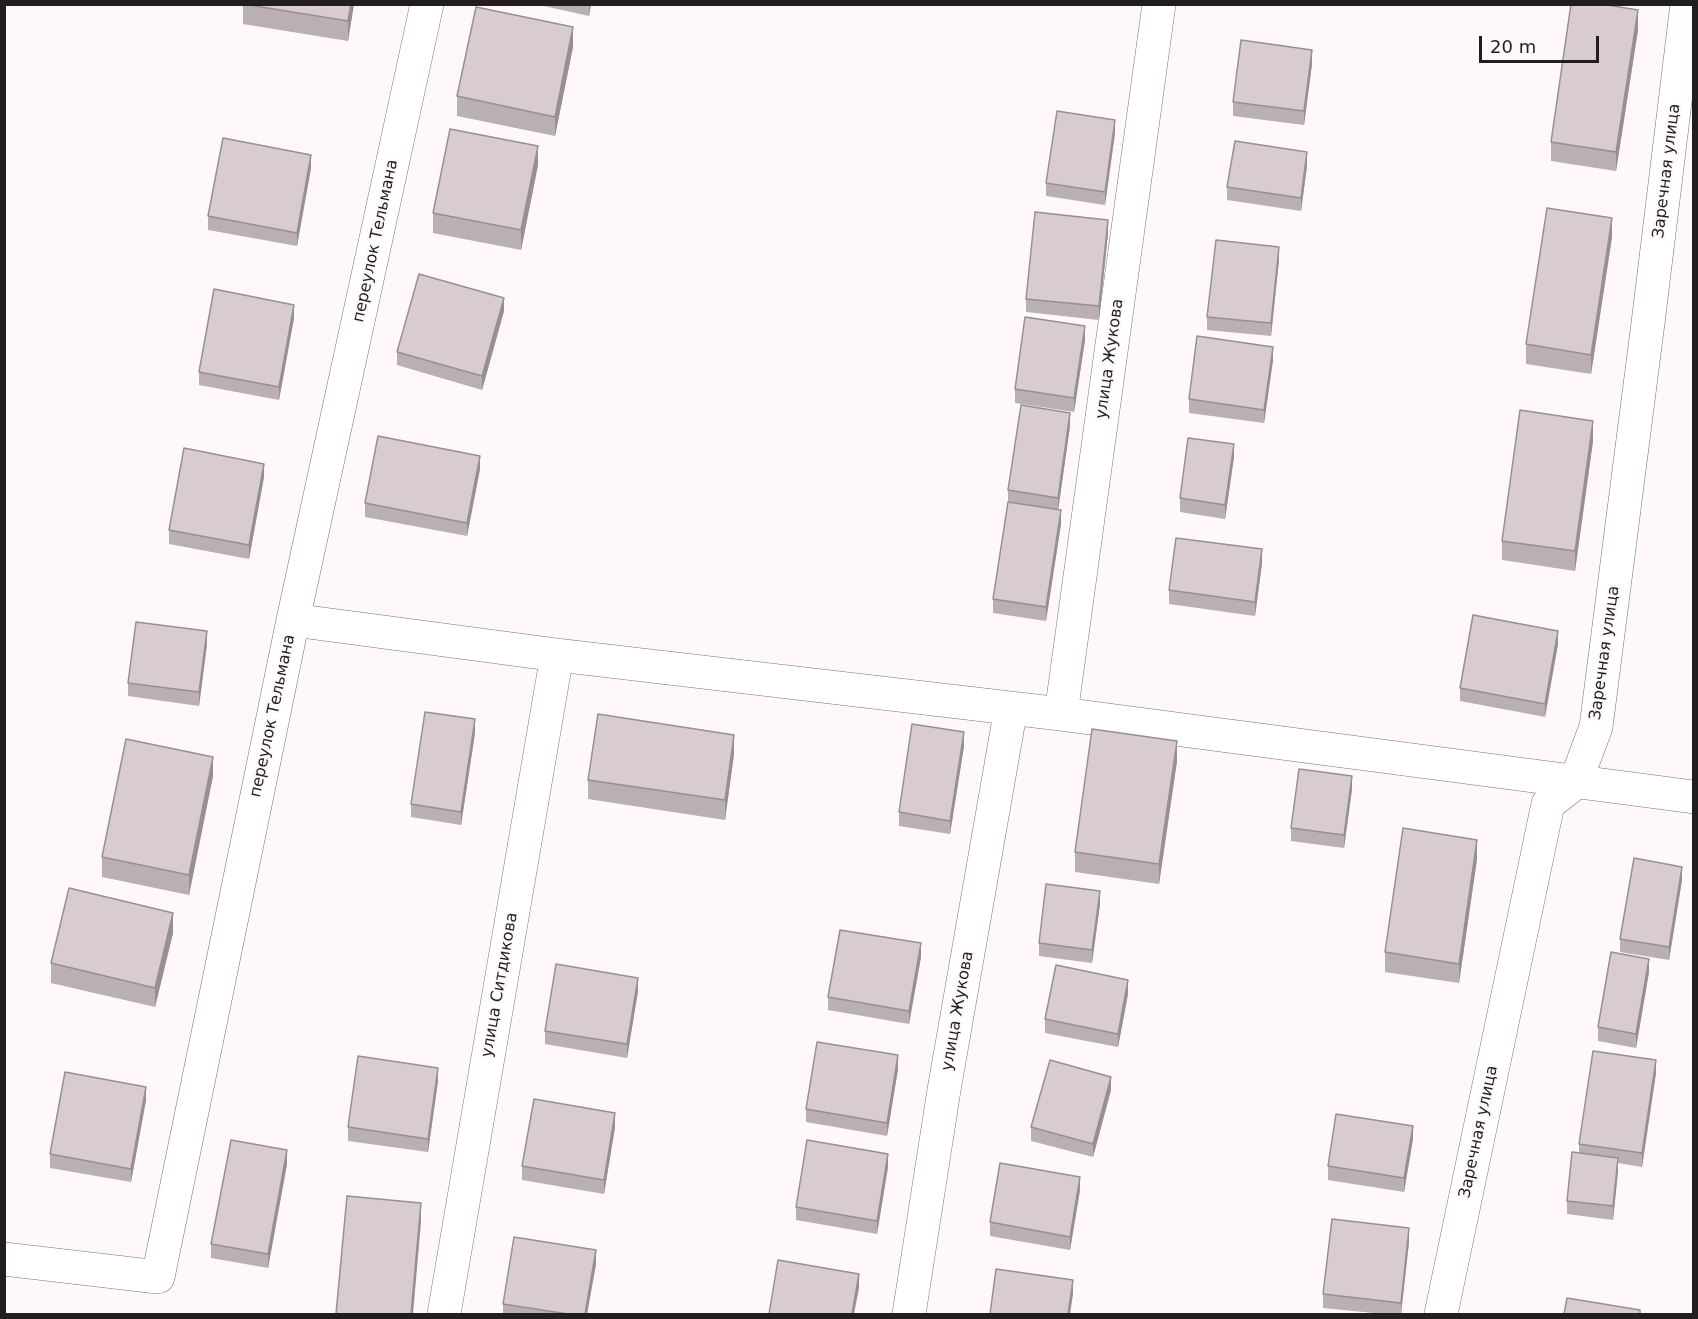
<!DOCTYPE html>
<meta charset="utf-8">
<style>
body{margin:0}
#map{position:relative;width:1698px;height:1319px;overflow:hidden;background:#fff8f9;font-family:"DejaVu Sans",sans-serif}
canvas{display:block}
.frame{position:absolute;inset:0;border:6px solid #221e1f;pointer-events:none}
.scale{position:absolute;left:1479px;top:36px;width:120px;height:27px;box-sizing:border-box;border:3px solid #221e1f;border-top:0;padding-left:8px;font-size:18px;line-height:21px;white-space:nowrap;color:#221e1f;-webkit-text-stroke:4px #fff8f9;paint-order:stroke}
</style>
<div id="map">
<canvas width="1698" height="1319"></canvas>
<div class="frame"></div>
<div class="scale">20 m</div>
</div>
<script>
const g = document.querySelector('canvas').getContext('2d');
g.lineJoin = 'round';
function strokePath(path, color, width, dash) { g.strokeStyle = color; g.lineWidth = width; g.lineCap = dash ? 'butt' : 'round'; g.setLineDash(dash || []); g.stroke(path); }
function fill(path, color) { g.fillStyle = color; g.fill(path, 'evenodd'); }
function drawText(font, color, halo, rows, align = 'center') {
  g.font = font + ' "DejaVu Sans",sans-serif'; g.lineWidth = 4.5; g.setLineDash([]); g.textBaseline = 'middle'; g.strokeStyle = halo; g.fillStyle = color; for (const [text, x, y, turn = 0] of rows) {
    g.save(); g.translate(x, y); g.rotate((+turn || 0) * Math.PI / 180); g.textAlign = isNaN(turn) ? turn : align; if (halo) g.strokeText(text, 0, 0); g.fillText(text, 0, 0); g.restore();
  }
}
const street = new Path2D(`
 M293 620 557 655 1061 714 1694 797
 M1061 714 1159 4
 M4 1259 158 1277 293 620 427 4
 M444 1314 557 655
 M909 1314 944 1090 1011 708
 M1441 1314 1548 804 1575 783 1596 727 1648 323 1687 4`);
const wall = new Path2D(`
 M243 4H354L348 41 243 24Z
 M535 4H591L589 16Z
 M1638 30 1616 171 1551 161V142Z
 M573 47 555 136 457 116V96Z
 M1312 64 1304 125 1233 116V102Z
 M1115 133 1105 205 1046 196V183Z
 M538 165 521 250 433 233V213Z
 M1307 166 1301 211 1227 200V187Z
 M311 168 297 246 208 230V216Z
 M1108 233 1099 320 1026 312V299Z
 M1612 237 1591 374 1526 364V344Z
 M1279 260 1271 336 1207 330V317Z
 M504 311 482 390 397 365V352Z
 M294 318 279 400 199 385V372Z
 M1085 340 1074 412 1015 403V389Z
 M1273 360 1264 423 1189 413V399Z
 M1070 426 1058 510 1061 524 1046 621 993 613V599L1008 502V490Z
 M1593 441 1575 571 1502 560V541Z
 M1234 457 1225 519 1180 512V498Z
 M480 469 467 536 365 517V503Z
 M264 477 249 559 169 544V530Z
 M1262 563 1255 616 1169 604V590Z
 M207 644 199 706 128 696V683Z
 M1558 644 1545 717 1460 701V688Z
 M475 733 461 825 411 817V804Z
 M964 746 950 834 899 826V812Z
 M734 754 725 820 588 799V780Z
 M1177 761 1159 884 1075 872V852Z
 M213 776 189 895 102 877V857Z
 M1352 789 1344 848 1291 841V828Z
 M1477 859 1459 983 1385 972V952Z
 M1682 880 1669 960 1620 952V939Z
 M1100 904 1092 963 1039 956V943Z
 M173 933 155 1007 51 983V963Z
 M921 957 909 1024 828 1010V997Z
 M1649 972 1636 1048 1598 1041V1027Z
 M638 991 627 1058 545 1044V1031Z
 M1128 994 1118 1047 1045 1033V1019Z
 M898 1069 887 1136 806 1122V1109Z
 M1656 1073 1642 1167 1618 1163V1171L1613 1220 1567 1214V1201L1579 1153V1144Z
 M438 1081 428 1152 348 1141V1127Z
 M1111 1090 1093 1157 1031 1141V1127Z
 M146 1100 131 1182 50 1168V1154Z
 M615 1127 604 1194 522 1180V1166Z
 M1413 1139 1404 1192 1328 1180V1166Z
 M287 1164 268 1268 211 1258V1244Z
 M888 1167 877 1234 796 1220V1207Z
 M1080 1190 1070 1250 990 1236V1222Z
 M1409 1242 1401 1314H1384L1323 1308V1294Z
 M596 1264 587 1314H503V1304Z`);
const shadedWall = new Path2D(`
 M351 4H354L348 41V21Z
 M589 4H591L589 16Z
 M1638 10V30L1616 171V152Z
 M573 27V47L555 136V117Z
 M1312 50V64L1304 125V111Z
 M1115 120V133L1105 205V192Z
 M538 146V165L521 250V230Z
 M1307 152V166L1301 211V198Z
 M311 155V168L297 246V233Z
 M1612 218V237L1591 374V355Z
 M1108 220V233L1099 320V306Z
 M1279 247V260L1271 336V323Z
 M504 298V311L482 390V376Z
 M294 305V318L279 400V387Z
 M1085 326V340L1074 412V398Z
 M1273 347V360L1264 423V410Z
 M1070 413V426L1058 511V498Z
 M1593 421V441L1575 571V551Z
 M1234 444V457L1225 519V505Z
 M480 456V469L467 536V523Z
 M264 464V477L249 559V545Z
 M1061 510V524L1046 621V607Z
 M1262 549V563L1255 616V602Z
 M207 631V644L199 706V692Z
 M1558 631V644L1545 717V704Z
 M475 719V733L461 825V812Z
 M964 732V746L950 834V821Z
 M734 735V754L725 820V800Z
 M1177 741V761L1159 884V864Z
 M213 757V776L189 895V875Z
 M1352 776V789L1344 848V835Z
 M1477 840V859L1459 983V964Z
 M1682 867V880L1669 960V947Z
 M1100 891V904L1092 963V950Z
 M173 913V933L155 1007V988Z
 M921 943V957L909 1024V1011Z
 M1649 959V972L1636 1048V1034Z
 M638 978V991L627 1058V1044Z
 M1128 980V994L1118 1047V1034Z
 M898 1055V1069L887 1136V1123Z
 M1656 1060V1073L1642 1167V1153Z
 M438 1068V1081L428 1152V1139Z
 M1111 1077V1090L1093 1157V1144Z
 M146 1087V1100L131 1182V1169Z
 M615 1113V1127L604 1194V1180Z
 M1413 1126V1139L1404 1192V1178Z
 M287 1150V1164L268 1268V1254Z
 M888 1154V1167L877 1234V1221Z
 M1618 1158V1171L1613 1220V1206Z
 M1080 1177V1190L1070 1250V1237Z
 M421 1203V1222L413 1314H411Z
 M1409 1228V1242L1401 1314V1303Z
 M596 1250V1264L587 1314H585Z
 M859 1274V1288L854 1314H852Z
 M1073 1280V1294L1070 1314H1068Z`);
const building = new Path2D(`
 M243 4H351L348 21Z
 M1571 4H1601L1638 10 1616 152 1551 142Z
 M476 7 573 27 555 117 457 96Z
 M1241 40 1312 50 1304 111 1233 102Z
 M1057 111 1115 120 1105 192 1046 183Z
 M450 129 538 146 521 230 433 213Z
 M223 138 311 155 297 233 208 216Z
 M1235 141 1307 152 1301 198 1227 187Z
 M1547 208 1612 218 1591 355 1526 344Z
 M1035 212 1108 220 1099 306 1026 299Z
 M1216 240 1279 247 1271 323 1207 317Z
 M419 274 504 298 482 376 397 352Z
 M214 289 294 305 279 387 199 372Z
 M1025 317 1085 326 1074 398 1015 389Z
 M1197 336 1273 347 1264 410 1189 399Z
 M1021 405 1070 413 1058 498 1008 490Z
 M1520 410 1593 421 1575 551 1502 541Z
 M378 436 480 456 467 523 365 503Z
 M1188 438 1234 444 1225 505 1180 498Z
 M184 448 264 464 249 545 169 530Z
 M1008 502 1061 510 1046 607 993 599Z
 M1176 538 1262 549 1255 602 1169 590Z
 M1473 615 1558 631 1545 704 1460 688Z
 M136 622 207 631 199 692 128 683Z
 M425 712 475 719 461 812 411 804Z
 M598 714 734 735 725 800 588 780Z
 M912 724 964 732 950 821 899 812Z
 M1092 729 1177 741 1159 864 1075 852Z
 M126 739 213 757 189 875 102 857Z
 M1299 769 1352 776 1344 835 1291 828Z
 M1403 828 1477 840 1459 964 1385 952Z
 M1634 858 1682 867 1669 947 1620 939Z
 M1046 884 1100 891 1092 950 1039 943Z
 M69 888 173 913 155 988 51 963Z
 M840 930 921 943 909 1011 828 997Z
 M1611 952 1649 959 1636 1034 1598 1027Z
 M556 964 638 978 627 1044 545 1031Z
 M1056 965 1128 980 1118 1034 1045 1019Z
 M817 1042 898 1055 887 1123 806 1109Z
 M1593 1051 1656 1060 1642 1153 1579 1144Z
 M358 1056 438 1068 428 1139 348 1127Z
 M1050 1060 1111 1077 1093 1144 1031 1127Z
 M65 1072 146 1087 131 1169 50 1154Z
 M534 1099 615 1113 604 1180 522 1166Z
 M1336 1114 1413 1126 1404 1178 1328 1166Z
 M231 1140 287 1150 268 1254 211 1244Z
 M807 1140 888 1154 877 1221 796 1207Z
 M1572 1152 1618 1158 1613 1206 1567 1201Z
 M1000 1163 1080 1177 1070 1237 990 1222Z
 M347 1196 421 1203 411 1314H336Z
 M1332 1219 1409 1228 1401 1303 1323 1294Z
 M514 1237 596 1250 585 1314H568L503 1304Z
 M778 1260 859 1274 852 1314H769Z
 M996 1269 1073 1280 1068 1314H990Z
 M1567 1298 1640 1310V1314H1564Z`);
const streetNames = [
 ["Заречная улица",1667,171,-83],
 ["переулок Тельмана",376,241,-78],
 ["улица Жукова",1110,359,-82],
 ["Заречная улица",1605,653,-82],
 ["переулок Тельмана",273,716,-78],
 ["улица Ситдикова",500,985,-80],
 ["улица Жукова",958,1011,-80],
 ["Заречная улица",1479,1132,-78]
];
strokePath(street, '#7c7173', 34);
strokePath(street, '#fff', 33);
fill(wall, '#baafb1');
fill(shadedWall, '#978f90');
fill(building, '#d8ccce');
strokePath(building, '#978f90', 1.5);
drawText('16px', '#221e1f', '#fff8f9', streetNames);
</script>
